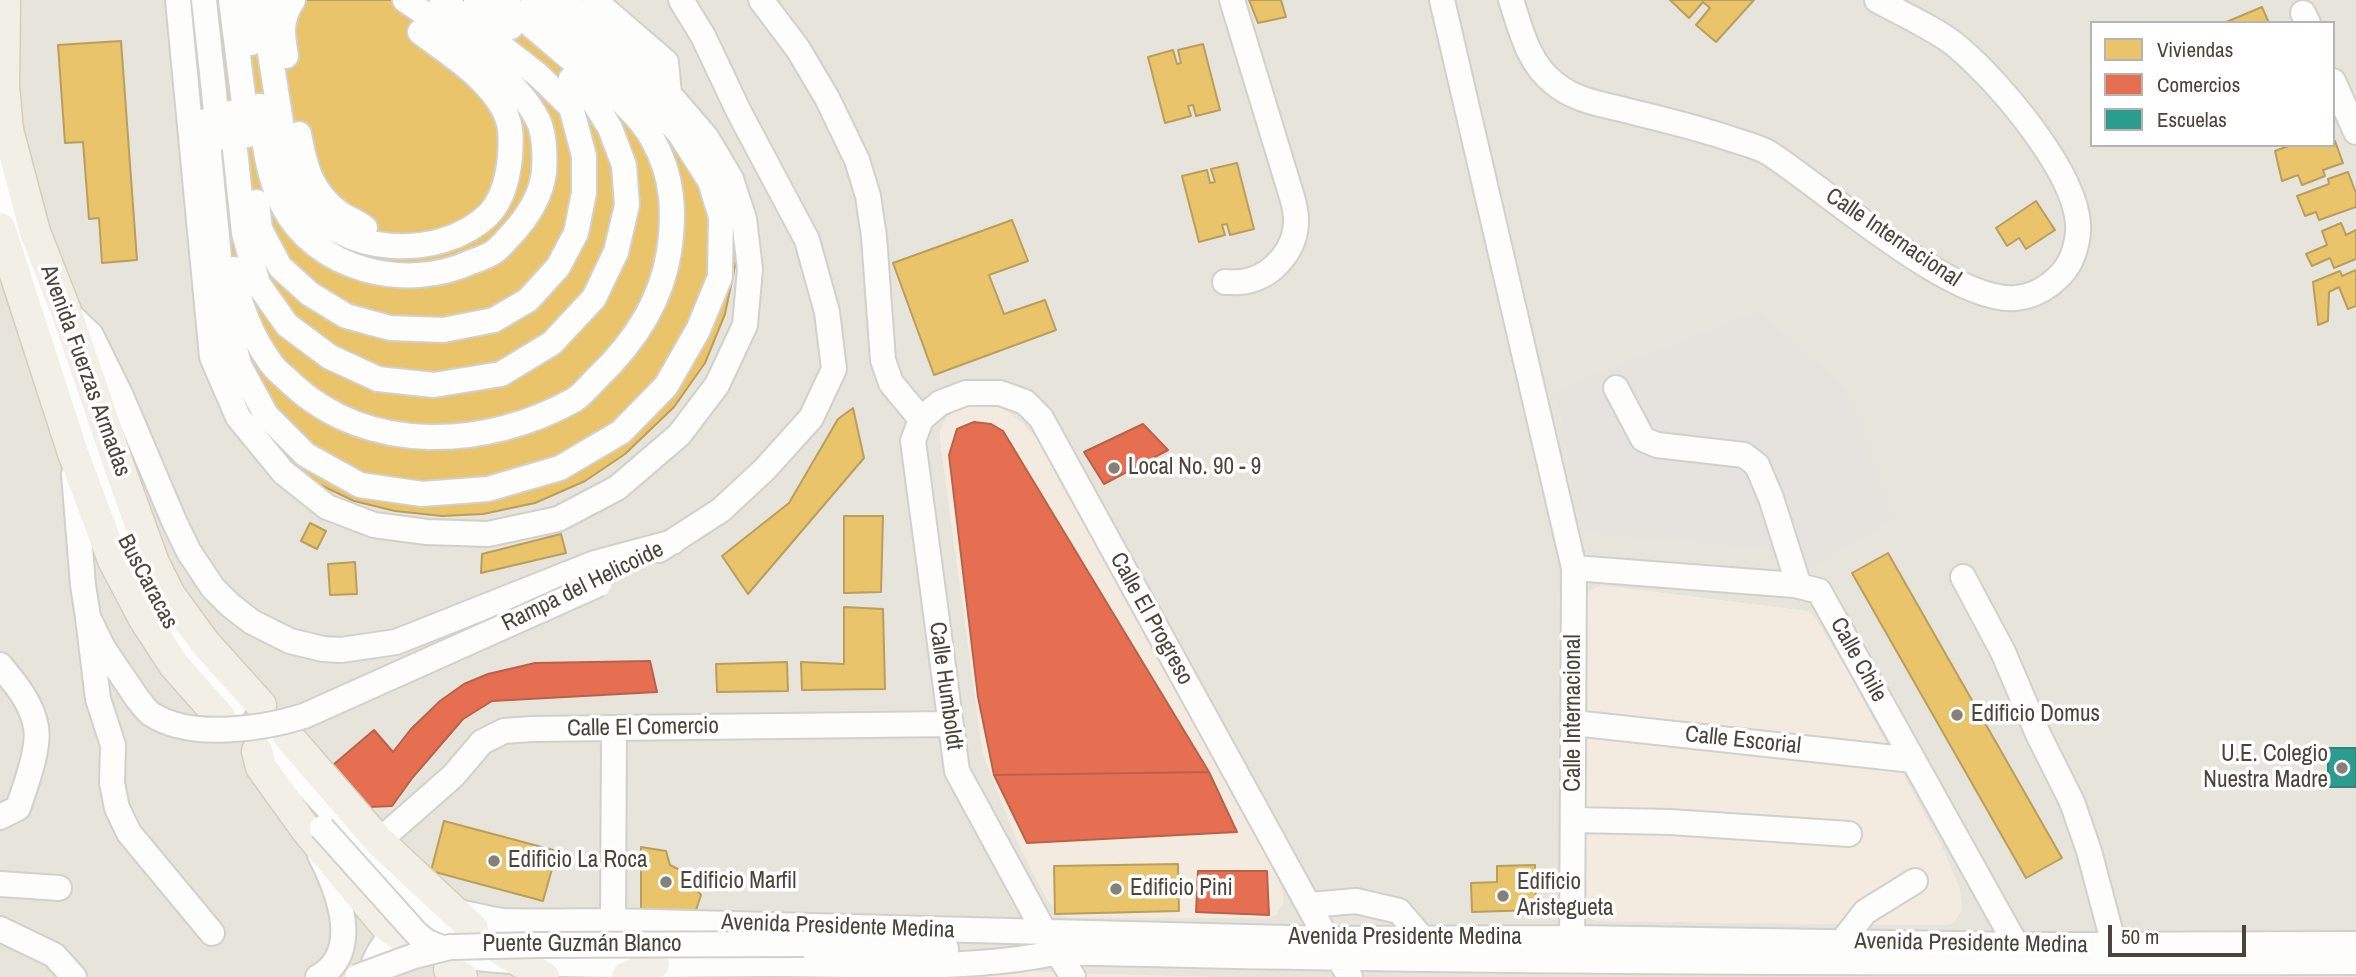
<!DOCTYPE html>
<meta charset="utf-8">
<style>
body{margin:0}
#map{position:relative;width:2356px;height:977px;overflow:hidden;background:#f4f2ee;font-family:"Archivo Narrow",sans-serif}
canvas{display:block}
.legend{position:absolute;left:2090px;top:21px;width:245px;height:126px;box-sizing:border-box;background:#fff;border:2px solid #b7b4b0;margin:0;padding:9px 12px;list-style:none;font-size:21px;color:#4b4439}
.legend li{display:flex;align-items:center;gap:14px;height:35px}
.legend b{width:35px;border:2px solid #b7b4b0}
.scale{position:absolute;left:2108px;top:925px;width:138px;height:32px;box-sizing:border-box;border:4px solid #4b4439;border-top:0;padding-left:9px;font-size:21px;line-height:24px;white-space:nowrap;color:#4b4439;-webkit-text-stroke:5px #fff;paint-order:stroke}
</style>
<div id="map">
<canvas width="2356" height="977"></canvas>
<ul class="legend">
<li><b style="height:19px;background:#e9c46a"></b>Viviendas</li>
<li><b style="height:19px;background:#e76f51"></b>Comercios</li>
<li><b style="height:19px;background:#2a9d8f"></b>Escuelas</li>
</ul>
<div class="scale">50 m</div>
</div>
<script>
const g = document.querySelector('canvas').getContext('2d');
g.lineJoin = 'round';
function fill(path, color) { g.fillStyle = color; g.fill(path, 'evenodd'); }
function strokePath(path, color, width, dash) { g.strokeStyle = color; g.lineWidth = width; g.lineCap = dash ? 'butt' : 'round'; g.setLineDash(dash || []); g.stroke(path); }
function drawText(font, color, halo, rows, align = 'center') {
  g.font = font + ' "Archivo Narrow",sans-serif'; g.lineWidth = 7; g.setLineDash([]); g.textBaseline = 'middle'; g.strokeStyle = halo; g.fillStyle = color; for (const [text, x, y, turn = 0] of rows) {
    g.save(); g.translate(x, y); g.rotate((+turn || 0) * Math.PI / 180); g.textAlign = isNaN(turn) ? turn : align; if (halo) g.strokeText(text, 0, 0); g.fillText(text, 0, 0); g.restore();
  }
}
const residential = new Path2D(`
 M0 0H2356V977H1209L1060 973 979 968 646 977H0ZM2092 23H2333V145H2092ZM944 421 1042 445 1266 918 1068 917 1061 915 1047 899 1017 841 983 754 941 447 940 432ZM1614 587 1806 611 1813 615 1847 671 1941 845 1960 890 1962 910 1953 923 1943 925 1597 921 1588 918Z`);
const commercial = new Path2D(`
 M986 402 1003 408 1022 422 1042 445 1060 483 1162 653 1270 858 1282 889 1284 902 1276 915 1266 918 1068 917 1061 915 1047 899 1017 841 983 754 941 447 940 432 944 421 954 410 970 403Z
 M1603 586 1806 611 1813 615 1847 671 1941 845 1960 890 1962 910 1953 923 1943 925 1597 921 1588 918 1584 911V601L1587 594 1596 587Z
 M979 968 1060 973 1209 977H646Z`);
const industrial = new Path2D(`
 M1757 311 1847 390 1892 521 1800 574 1779 550 1584 533 1556 390Z`);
const homes = new Path2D(`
 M184 0H574L729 190 736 261 725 314 705 363 674 407 625 454 585 481 535 503 483 514 442 516 395 511 354 501 310 480 259 433 226 364Z
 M1249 0H1281L1286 17 1258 23Z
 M1670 0H1754L1716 42 1696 25 1710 8 1703 2 1689 18Z
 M2262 7 2269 23H2224Z
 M121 41 137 260 102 263 99 218 89 219 83 142 65 143 58 45Z
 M1203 44 1220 110 1196 116 1193 105 1188 106 1191 116 1165 123 1148 57 1173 50 1177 64 1181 63 1178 50Z
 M2335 141 2343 163 2323 170 2325 176 2302 185 2298 175 2282 181 2275 151 2291 145H2333Z
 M1237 163 1254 229 1230 235 1227 224 1222 225 1225 235 1199 242 1182 176 1207 170 1210 183 1215 182 1211 169Z
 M2348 172 2356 193V207L2319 220 2316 212 2305 216 2297 196 2329 184 2328 179Z
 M2036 201 2055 230 2026 249 2019 238 2007 246 1996 228Z
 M1012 220 1028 261 989 275 1004 314 1045 300 1056 330 934 375 893 263Z
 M2341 223 2346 235 2356 230V259L2334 268 2330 258 2312 266 2306 254 2327 245 2322 231Z
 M2356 270V306L2348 309 2339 287 2329 292 2328 321 2318 325 2313 282 2340 271 2342 276Z
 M853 408 864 458 748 594 722 556 789 503 838 419Z
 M844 516H883L881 592 844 593Z
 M310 523 326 531 317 549 301 541Z
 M561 534 566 553 481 573 482 554Z
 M1888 553 2062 858 2026 878 1852 573Z
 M355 562 357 594 330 595 328 564Z
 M844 607 883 609 885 689 802 690 801 662 844 664Z
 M787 662 788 691 717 692 716 664Z
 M444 821 557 851 543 901 431 871Z
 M641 847 666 851 670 865 680 870 701 895 695 913 641 912Z
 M1178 864 1179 911 1055 914 1054 866Z
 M1535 865 1536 910 1472 912 1471 883 1497 882V866Z`);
const shops = new Path2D(`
 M974 422 991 424 1003 431 1209 772 994 775 978 697 949 455 957 429Z
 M1143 424 1168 450 1104 484 1084 452Z
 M650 661 657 692 492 701 463 719 413 777 392 806 370 807 333 765 374 730 393 752 411 729 440 701 464 684 488 674 535 663Z
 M1209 772 1237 832 1027 843 994 775Z
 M1198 871H1267L1269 915 1196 912Z`);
const schools = new Path2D(`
 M2328 748H2356V787H2328Z`);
const minor = new Path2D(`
 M178 0 212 357 238 417 283 472 327 507 374 525 427 532 488 534 558 519 617 488 679 435 717 385 745 325 750 269 744 219 731 179 706 137 669 94 563 0
 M204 0 219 138
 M231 0 248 135
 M250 0 251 43
 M271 0 265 22C270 53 275 84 280 116 284 144 285 172 301 197 338 256 439 262 488 215 503 200 508 177 510 157 511 140 512 126 504 110 486 76 450 55 420 32
 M476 0 511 27
 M594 0 666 62 669 94
 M761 0 798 49 827 98 857 160 868 196 874 237 883 360 891 383 921 419
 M1442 0 1574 568 1572 954
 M1511 0C1521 30 1528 63 1554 83 1572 98 1594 103 1617 108 1656 118 1696 127 1734 140 1746 144 1759 147 1769 153 1825 189 1953 304 2016 298 2040 296 2065 277 2073 255 2076 246 2079 235 2078 224 2075 171 1999 82 1959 48 1940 31 1900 13 1877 0
 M2303 13 2308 23
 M286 56C282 33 280 20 293 0
 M2333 81 2356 132
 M260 106C264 140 267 174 282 204 315 271 407 292 471 262 479 259 489 256 495 251 501 247 505 241 510 236 528 217 541 197 544 172 545 156 545 140 540 125 523 81 444 26 405 0
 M231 113 244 233 258 284 287 325 330 357 378 379 434 385 501 374 552 343 594 298 616 252 627 205 624 165 610 128 592 99 571 79
 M206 121 224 311 240 367 266 415 306 455 360 485 422 494 488 489 560 468 621 432 666 386 698 330 720 277 721 217 710 181 680 134 647 97 533 0
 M299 134C305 167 311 193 341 214 349 219 358 222 365 228
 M0 161 12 212 126 550C157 610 189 656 234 706
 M257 202 260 229 280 267 310 294 346 316 390 328 443 330 494 320 528 300 558 267 576 233 584 193V156L571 107 538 75 442 0
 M234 269C237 301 251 335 270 362 275 370 285 377 292 384 369 455 486 449 574 400 582 395 590 385 597 378 634 343 661 303 669 252 675 212 673 176 653 140 638 112 610 92 586 72 558 48 530 24 501 0
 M1225 282C1232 282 1240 283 1247 281 1275 275 1297 247 1296 219 1296 212 1294 204 1292 197L1232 0
 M67 312 91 335 121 396 174 521 189 552 213 588 230 605 252 622 290 641 323 649 341 650 396 642 595 563 673 542
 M1616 388 1643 439 1657 445 1744 455 1757 465 1771 498 1799 586
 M921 419 940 403 966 393H1000L1025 402 1041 418 1327 939 1350 977
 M921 419 913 441 957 771 1045 933 1073 977
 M74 474 83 585 88 617 103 648 137 698
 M659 550 721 510 765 469 811 418 834 369 827 312 807 240 739 112 703 36 681 0
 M1574 568 1795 585 1819 591 2023 957
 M1963 577 2003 652 2038 734 2072 802 2089 851 2114 945
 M87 610 98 699 113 745 112 783 117 808 129 833 212 933
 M0 665C15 683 32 703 36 727 40 748 25 787 18 808L0 817
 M1574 723 1913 760
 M267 742 397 883 449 937 474 954
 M1574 820 1670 822 1849 834
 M379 841 453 776 482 742 504 731 531 729 949 724
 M0 884 59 888
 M1309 905 1356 901 1399 911 1422 938
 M613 921 614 728
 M0 929 54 955 74 977
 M1841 943 1865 912 1915 881
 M804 944 946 949
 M444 954C553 970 663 964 773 964 868 964 965 972 1059 952 1491 963 1923 963 2356 962
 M369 976C381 937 408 911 452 912 469 912 487 920 505 921 541 922 577 921 613 921L1327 939 1573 938 2017 945 2356 944
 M318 977C363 953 338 890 320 855`);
const major = new Path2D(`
 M5 0 4 87 8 130 35 232 66 311 120 469 154 563 170 595 205 643 261 705
 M0 228 73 453 113 560 144 619 174 665 220 717
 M288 736 379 841 473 929
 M257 751 261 767 307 831 384 924 419 950
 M495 946 544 977
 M449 969 462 977
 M627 977 654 964`);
const minorBridge = new Path2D(`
 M137 698C141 703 146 710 151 714 191 740 262 729 304 716L599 584
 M322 828 417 934 427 942 442 948
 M357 977 414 956 450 947 537 945 804 944`);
const markers = [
 [1114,468,7,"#868178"],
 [1957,715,7,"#868178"],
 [2342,768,7,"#868178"],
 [494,861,7,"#868178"],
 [666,882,7,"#868178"],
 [1116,889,7,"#868178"],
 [1503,896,7,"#868178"]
];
const streetNames = [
 ["Calle Internacional",1893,238,34],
 ["Avenida Fuerzas Armadas",85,371,70],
 ["BusCaracas",147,582,62],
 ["Rampa del Helicoide",583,587,-26],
 ["Calle El Progreso",1151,619,61],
 ["Calle Chile",1858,660,61],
 ["Calle Humboldt",945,686,82],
 ["Calle Internacional",1574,713,-90],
 ["Calle El Comercio",643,728,-1],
 ["Calle Escorial",1743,741,6],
 ["Avenida Presidente Medina",838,927,2],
 ["Avenida Presidente Medina",1405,938],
 ["Avenida Presidente Medina",1971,944,1],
 ["Puente Guzmán Blanco",582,945]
];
const poiNames = [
 ["Local No. 90 - 9",1128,468],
 ["Edificio Domus",1971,715],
 ["U.E. Colegio",2328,755,"right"],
 ["Nuestra Madre",2328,781,"right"],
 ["Edificio La Roca",508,861],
 ["Edificio Marfil",680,882],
 ["Edificio",1517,883],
 ["Aristegueta",1517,909],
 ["Edificio Pini",1130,889]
];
fill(residential, '#e7e4dc');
fill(commercial, '#f3ebdf');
fill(industrial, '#e6e2de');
fill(homes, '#e9c46a');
strokePath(homes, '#ba9e5b', 2);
fill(shops, '#e76f51');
strokePath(shops, '#b8624a', 2);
fill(schools, '#2a9d8f');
strokePath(schools, '#348275', 2);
strokePath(minor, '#d2d0cb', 28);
strokePath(major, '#d6cebb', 33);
strokePath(minor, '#fdfdfc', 24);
strokePath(major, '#f2efe6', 30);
strokePath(minorBridge, '#d2d0cb', 28, []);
strokePath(minorBridge, '#fdfdfc', 24);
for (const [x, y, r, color] of markers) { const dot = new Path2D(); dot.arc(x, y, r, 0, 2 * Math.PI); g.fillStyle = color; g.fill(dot); strokePath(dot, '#fff', 2.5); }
drawText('23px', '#4b4439', '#fff', streetNames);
drawText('23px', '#4b4439', '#fff', poiNames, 'left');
</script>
